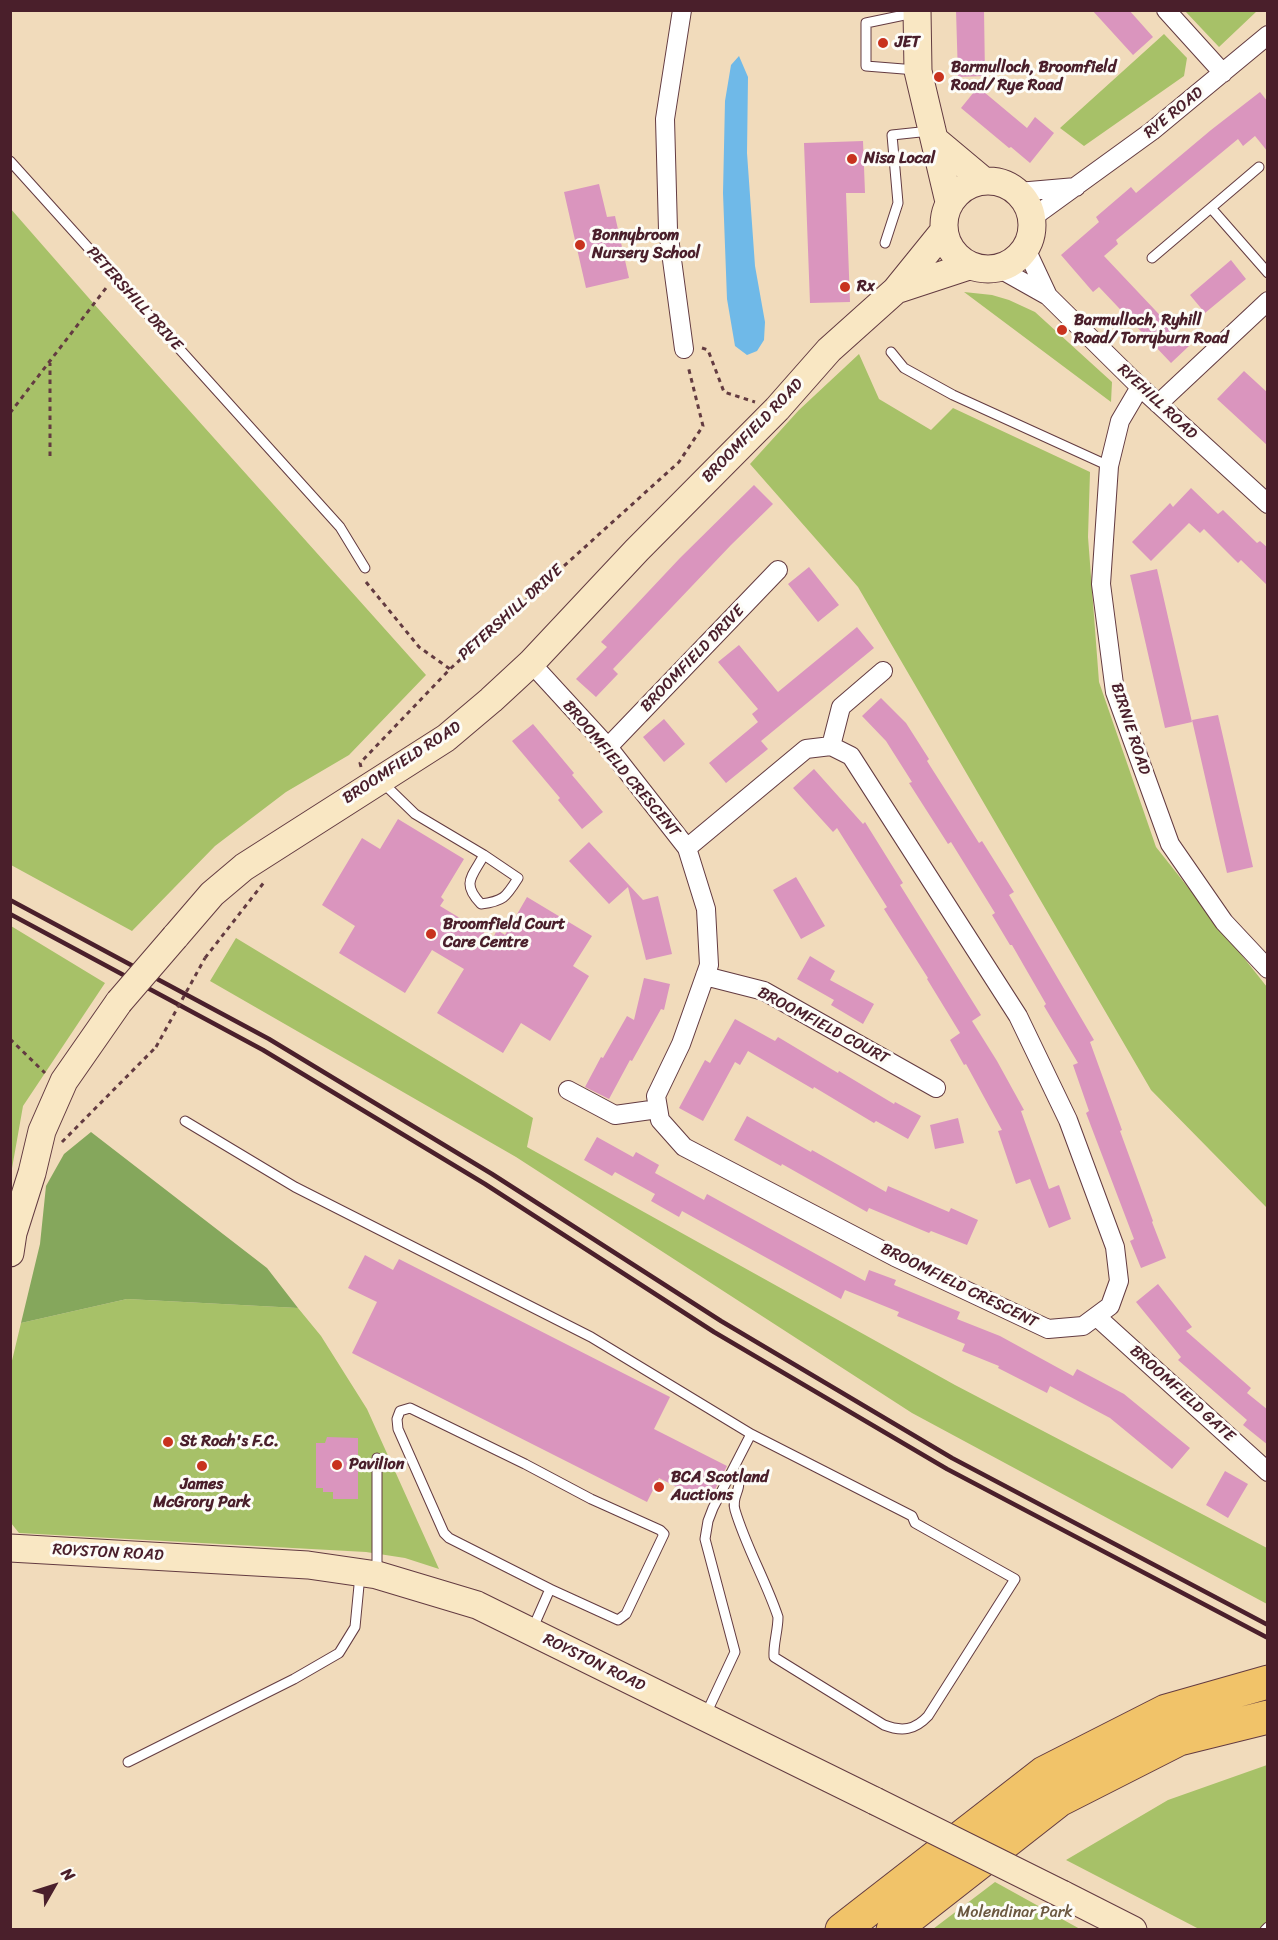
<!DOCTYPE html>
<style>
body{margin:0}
#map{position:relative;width:1278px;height:1940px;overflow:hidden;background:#f1dbbb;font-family:Sriracha,sans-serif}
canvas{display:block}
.frame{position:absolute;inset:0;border:12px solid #4a1f2b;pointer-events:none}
.north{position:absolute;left:24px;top:1856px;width:60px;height:60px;-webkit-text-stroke:4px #fdfcf7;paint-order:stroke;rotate:51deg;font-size:16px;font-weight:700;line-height:24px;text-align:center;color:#4a1f2b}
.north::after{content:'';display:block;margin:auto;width:21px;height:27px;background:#4a1f2b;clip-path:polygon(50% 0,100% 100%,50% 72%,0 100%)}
</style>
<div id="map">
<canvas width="1278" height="1940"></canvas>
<div class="frame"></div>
<div class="north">N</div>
</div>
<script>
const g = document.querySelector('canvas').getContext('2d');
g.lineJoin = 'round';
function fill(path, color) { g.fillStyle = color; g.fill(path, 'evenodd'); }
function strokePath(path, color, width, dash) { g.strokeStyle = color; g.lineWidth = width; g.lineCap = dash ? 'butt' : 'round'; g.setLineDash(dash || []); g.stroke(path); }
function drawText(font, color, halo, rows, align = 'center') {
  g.font = font + ' Sriracha,sans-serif'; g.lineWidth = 6; g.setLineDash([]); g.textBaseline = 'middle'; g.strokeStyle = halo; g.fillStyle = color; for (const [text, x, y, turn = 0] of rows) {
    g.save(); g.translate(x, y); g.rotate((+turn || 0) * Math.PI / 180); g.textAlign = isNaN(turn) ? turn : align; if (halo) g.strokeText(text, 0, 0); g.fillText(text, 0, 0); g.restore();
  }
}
const green = new Path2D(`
 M1185 11H1257L1219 47Z
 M1164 34 1187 58 1184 76 1084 146 1060 128Z
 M10 208 94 304 426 675 349 755 286 792 215 846 132 931 11 865Z
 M964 292 992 295 1009 300 1035 312 1112 382 1111 402Z
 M859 354 879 399 931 430 953 408 1090 472 1088 537 1099 682 1156 847 1267 987V1208L1151 1090 858 587 750 464 799 410Z
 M11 926 105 983 23 1106 11 1174Z
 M236 938 533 1118 527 1147 955 1385 1267 1548V1604L912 1413 516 1157 210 981Z
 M127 1299 298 1308 321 1336 367 1409 439 1569 405 1558 366 1552 19 1533 11 1523 10 1369 21 1323Z
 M1267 1765V1929H1199L1066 1860 1168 1800Z
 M995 1882 1080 1929H933Z`);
const forest = new Path2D(`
 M91 1132 267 1268 298 1308 127 1299 21 1323 40 1244 46 1186 64 1154Z`);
const water = new Path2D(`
 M739 56 748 77 747 153 755 266 765 322 764 340 757 351 747 355 735 346 727 299 723 193 725 101 731 65Z`);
const building = new Path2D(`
 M956 10H984L985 76 958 77Z
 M1092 10H1129L1153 37 1133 55Z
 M978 87 1027 128 1035 117 1054 133 1030 163 1011 147 1009 148 961 108Z
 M1260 92 1268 102V152L1255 136 1243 146 1238 139 1116 240 1118 244 1104 256 1189 346 1171 363 1099 287 1093 292 1061 255 1099 222 1096 217 1131 187 1136 193 1211 130Z
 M863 141 865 193H846L850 302 810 303 804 143Z
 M599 184 607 217 615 216 629 278 586 288 564 192Z
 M1231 260 1246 279 1205 313 1190 295Z
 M1244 371 1268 393V446L1217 399Z
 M754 485 773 504 731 545 613 669 618 674 596 697 576 679 607 647 601 642 680 558Z
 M1191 488 1218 514 1223 510 1257 543 1260 541 1268 548V586L1241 560 1238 563 1204 529 1200 533 1189 523 1151 561 1132 542 1170 503 1173 507Z
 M809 567 839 605 818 622 788 584Z
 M1157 569 1192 722 1165 728 1130 575Z
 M857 627 874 648 761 741 768 749 726 783 709 763 758 722 752 714 758 709 718 662 739 645 778 692Z
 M881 698 906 723 929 759 927 761 955 805 979 843 982 841 1014 892 1009 895 1094 1040 1090 1042 1122 1130 1120 1131 1153 1221 1152 1222 1166 1258 1141 1268 1130 1241 1134 1239 1086 1113 1089 1111 1073 1065 1078 1063 1044 1006 1046 1004 1012 945H1010L992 915 995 913 951 842 948 844 909 783 912 782 886 741 862 716Z
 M1218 715 1253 867 1227 873 1192 720Z
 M664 719 685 744 664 762 643 737Z
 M533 724 574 773 572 775 603 812 582 829 558 800 560 798 512 741Z
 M814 769 863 824 865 822 903 883 900 885 981 1015 972 1021 997 1061 1024 1110 1021 1111 1049 1189 1059 1185 1071 1219 1049 1228 1030 1179 1016 1184 998 1131 1002 1130 966 1064 964 1065 950 1040 960 1033 927 979 928 978 884 909 887 907 837 828 833 832 793 788Z
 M398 819 464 859 441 897 444 900 440 906 493 938 497 930 505 935 527 897 592 936 573 966 589 976 550 1041 521 1023 503 1053 437 1013 464 969 432 950 405 993 339 953 355 926 322 905 362 838 380 849Z
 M589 842 643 900 658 896 672 954 646 960 628 887 609 904 569 861Z
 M796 877 825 926 801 939 773 890Z
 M810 956 835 971 830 980 874 1004 863 1024 831 1005 834 1000 797 979Z
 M644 978 670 984 664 1010 661 1009 632 1061 630 1060 609 1099 585 1087 601 1057 603 1058 627 1016 634 1020Z
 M735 1019 775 1041 778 1037 838 1073 839 1071 894 1104 895 1102 921 1116 908 1139 876 1121 874 1123 814 1087 813 1089 748 1051 740 1065 735 1062 703 1121 679 1108 705 1060 710 1063Z
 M747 1116 811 1152 812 1150 886 1192 888 1186 949 1212 951 1208 978 1220 967 1245 931 1231 929 1233 869 1208 867 1212 782 1164 781 1166 734 1140Z
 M958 1118 964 1143 935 1149 930 1125Z
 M597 1137 633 1157 636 1152 659 1165 655 1173 704 1200 707 1194 865 1281 869 1270 896 1280 894 1285 960 1312 957 1319 1000 1336 1073 1376 1077 1369 1124 1394 1190 1448 1172 1469 1110 1418 1050 1386 1047 1393 998 1368 999 1366 962 1351 965 1344 897 1316 899 1312 845 1290 841 1299 682 1211 679 1217 651 1201 655 1194 615 1172 612 1176 584 1160Z
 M365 1255 393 1270 399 1259 670 1397 654 1429 727 1466 708 1503 659 1478 647 1502 352 1353 377 1302 348 1288Z
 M1158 1284 1192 1327 1186 1331 1251 1388 1247 1393 1268 1410V1445L1243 1425 1247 1420 1178 1360 1181 1357 1136 1302Z
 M327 1437 358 1438V1499H333V1492H323V1488H316V1443H325Z
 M1225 1471 1248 1484 1228 1518 1206 1505Z`);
const path = new Path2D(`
 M702 348 708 350 724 392 755 402
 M10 413 106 288
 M50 456V363
 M366 582 419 647 450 669
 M361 767 360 763 450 669 679 462 703 426 688 366
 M205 958 265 881
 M10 1039 45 1073
 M62 1142 156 1047`);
const lane = new Path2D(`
 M914 13 866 23V66L916 70
 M10 161 340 527 365 568
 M1211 208 1268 273
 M885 243 898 203 892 135 930 131
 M1152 258 1259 167
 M891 352 904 368 953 395 1109 466
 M381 781 415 814 484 855 518 878C506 897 504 901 481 904 461 883 472 877 484 855
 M185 1121 295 1187 591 1337 751 1434 912 1516 915 1523 1015 1579 928 1716C915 1730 902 1732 884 1725L774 1657C773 1644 778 1631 778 1617 766 1581 746 1547 735 1510 730 1493 748 1487 732 1472
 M377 1458V1572
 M532 1630 550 1589 618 1620 626 1614 664 1534 660 1530 591 1499 525 1464 410 1408 400 1411 397 1419 398 1429 444 1533 449 1538 550 1589
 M706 1714 735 1652 705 1539 708 1521 713 1508 751 1434
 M128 1762 294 1679 339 1653 355 1627 360 1575
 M1265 1930 1268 1927`);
const street = new Path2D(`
 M682 10 665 119 668 230 684 349
 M1166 10 1223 73
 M1018 192 1076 187
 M1032 218 1152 131 1268 35
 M1026 249 1048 296
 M1000 269 1048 296 1140 387 1268 504
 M1140 387 1120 421 1109 466 1101 584 1115 692 1170 844 1224 922 1268 969
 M1158 404 1268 301
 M531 663 608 747 687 848 706 909 709 965 681 1044 656 1096 660 1120 684 1147 895 1257 1048 1329 1083 1326 1110 1306 1119 1281 1115 1247 1068 1120 1018 1016 851 756 831 746 806 749 687 848
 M831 746 841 707 883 671
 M608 747 778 570
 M705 976 764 991 936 1088
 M568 1090 615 1115 658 1109
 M1097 1317 1268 1472`);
const secondary = new Path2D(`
 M917 10 918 71 949 202
 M935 140 984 181
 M944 225a44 44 0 1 1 88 0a44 44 0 1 1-88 0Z
 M896 290 969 266
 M175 937 212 894 244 867 446 738 491 700 531 663 637 550 777 409 829 350 896 290 943 232
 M10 1253 13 1233 32 1173 42 1131 64 1081 119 1002
 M10 1548 308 1565 377 1575 477 1605 875 1801
 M1062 1894 1133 1930`);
const highway = new Path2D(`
 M842 1930 1044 1773 1166 1711 1268 1682
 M893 1930 1059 1800 1179 1739 1268 1717`);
const rail = new Path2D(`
 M10 900 269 1039 492 1174 721 1321 952 1458 1268 1625
 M10 914 263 1050 485 1184 714 1332 947 1469 1268 1638`);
const pathBridge = new Path2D(`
 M156 1047 205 958`);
const secondaryBridge = new Path2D(`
 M119 1002 175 937
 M875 1801 1062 1894`);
const markers = [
 [883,43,6,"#c8321e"],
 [939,77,6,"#c8321e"],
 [852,159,6,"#c8321e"],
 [580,245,6,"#c8321e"],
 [845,287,6,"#c8321e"],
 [1062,330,6,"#c8321e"],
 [431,934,6,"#c8321e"],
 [168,1442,6,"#c8321e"],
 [337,1465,6,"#c8321e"],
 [202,1466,6,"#c8321e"],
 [659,1487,6,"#c8321e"]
];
const poiNames = [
 ["JET",895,43],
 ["Barmulloch, Broomfield",951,68],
 ["Road/ Rye Road",951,86],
 ["Nisa Local",864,159],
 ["Bonnybroom",592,236],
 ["Nursery School",592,254],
 ["Rx",857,287],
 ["Barmulloch, Ryhill",1074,321],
 ["Road/ Torryburn Road",1074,339],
 ["Broomfield Court",443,925],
 ["Care Centre",443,943],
 ["St Roch's F.C.",180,1442],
 ["Pavilion",349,1465],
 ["BCA Scotland",671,1478],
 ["Auctions",671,1496],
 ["James",202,1485,"center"],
 ["McGrory Park",202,1503,"center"]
];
const streetNames = [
 ["RYE ROAD",1174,113,-39],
 ["PETERSHILL DRIVE",134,299,48],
 ["RYEHILL ROAD",1157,402,43],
 ["BROOMFIELD ROAD",753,431,-46],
 ["PETERSHILL DRIVE",511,613,-42],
 ["BROOMFIELD DRIVE",693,659,-46],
 ["BIRNIE ROAD",1130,729,72],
 ["BROOMFIELD ROAD",402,763,-33],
 ["BROOMFIELD CRESCENT",621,769,50],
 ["BROOMFIELD COURT",823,1026,28],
 ["BROOMFIELD CRESCENT",959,1286,26],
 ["BROOMFIELD GATE",1182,1394,42],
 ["ROYSTON ROAD",108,1553,3],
 ["ROYSTON ROAD",594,1663,26]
];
const parkNames = [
 ["Molendinar Park",1015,1913]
];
fill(green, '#a7c168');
fill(forest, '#85a75c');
fill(water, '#6fb9e8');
fill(building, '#da95be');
strokePath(lane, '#633b41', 11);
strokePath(street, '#633b41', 20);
strokePath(secondary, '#633b41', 29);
strokePath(highway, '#633b41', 35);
strokePath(path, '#633b41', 3, [4.5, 4.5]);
strokePath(lane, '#fff', 9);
strokePath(street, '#fff', 18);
strokePath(secondary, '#f9e7c3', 27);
strokePath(highway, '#f1c369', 33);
strokePath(rail, '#4a1f2b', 4.5);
strokePath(secondaryBridge, '#633b41', 29, []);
strokePath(pathBridge, '#633b41', 3, [4.5, 4.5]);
strokePath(secondaryBridge, '#f9e7c3', 27);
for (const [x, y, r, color] of markers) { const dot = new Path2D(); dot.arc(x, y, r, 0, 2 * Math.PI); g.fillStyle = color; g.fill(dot); strokePath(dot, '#fdfcf7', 2); }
drawText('bold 16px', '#4a1f2b', '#fdfcf7', poiNames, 'left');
drawText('16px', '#4a1f2b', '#fdfcf7', streetNames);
drawText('16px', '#6b5840', '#fdfcf7', parkNames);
</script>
